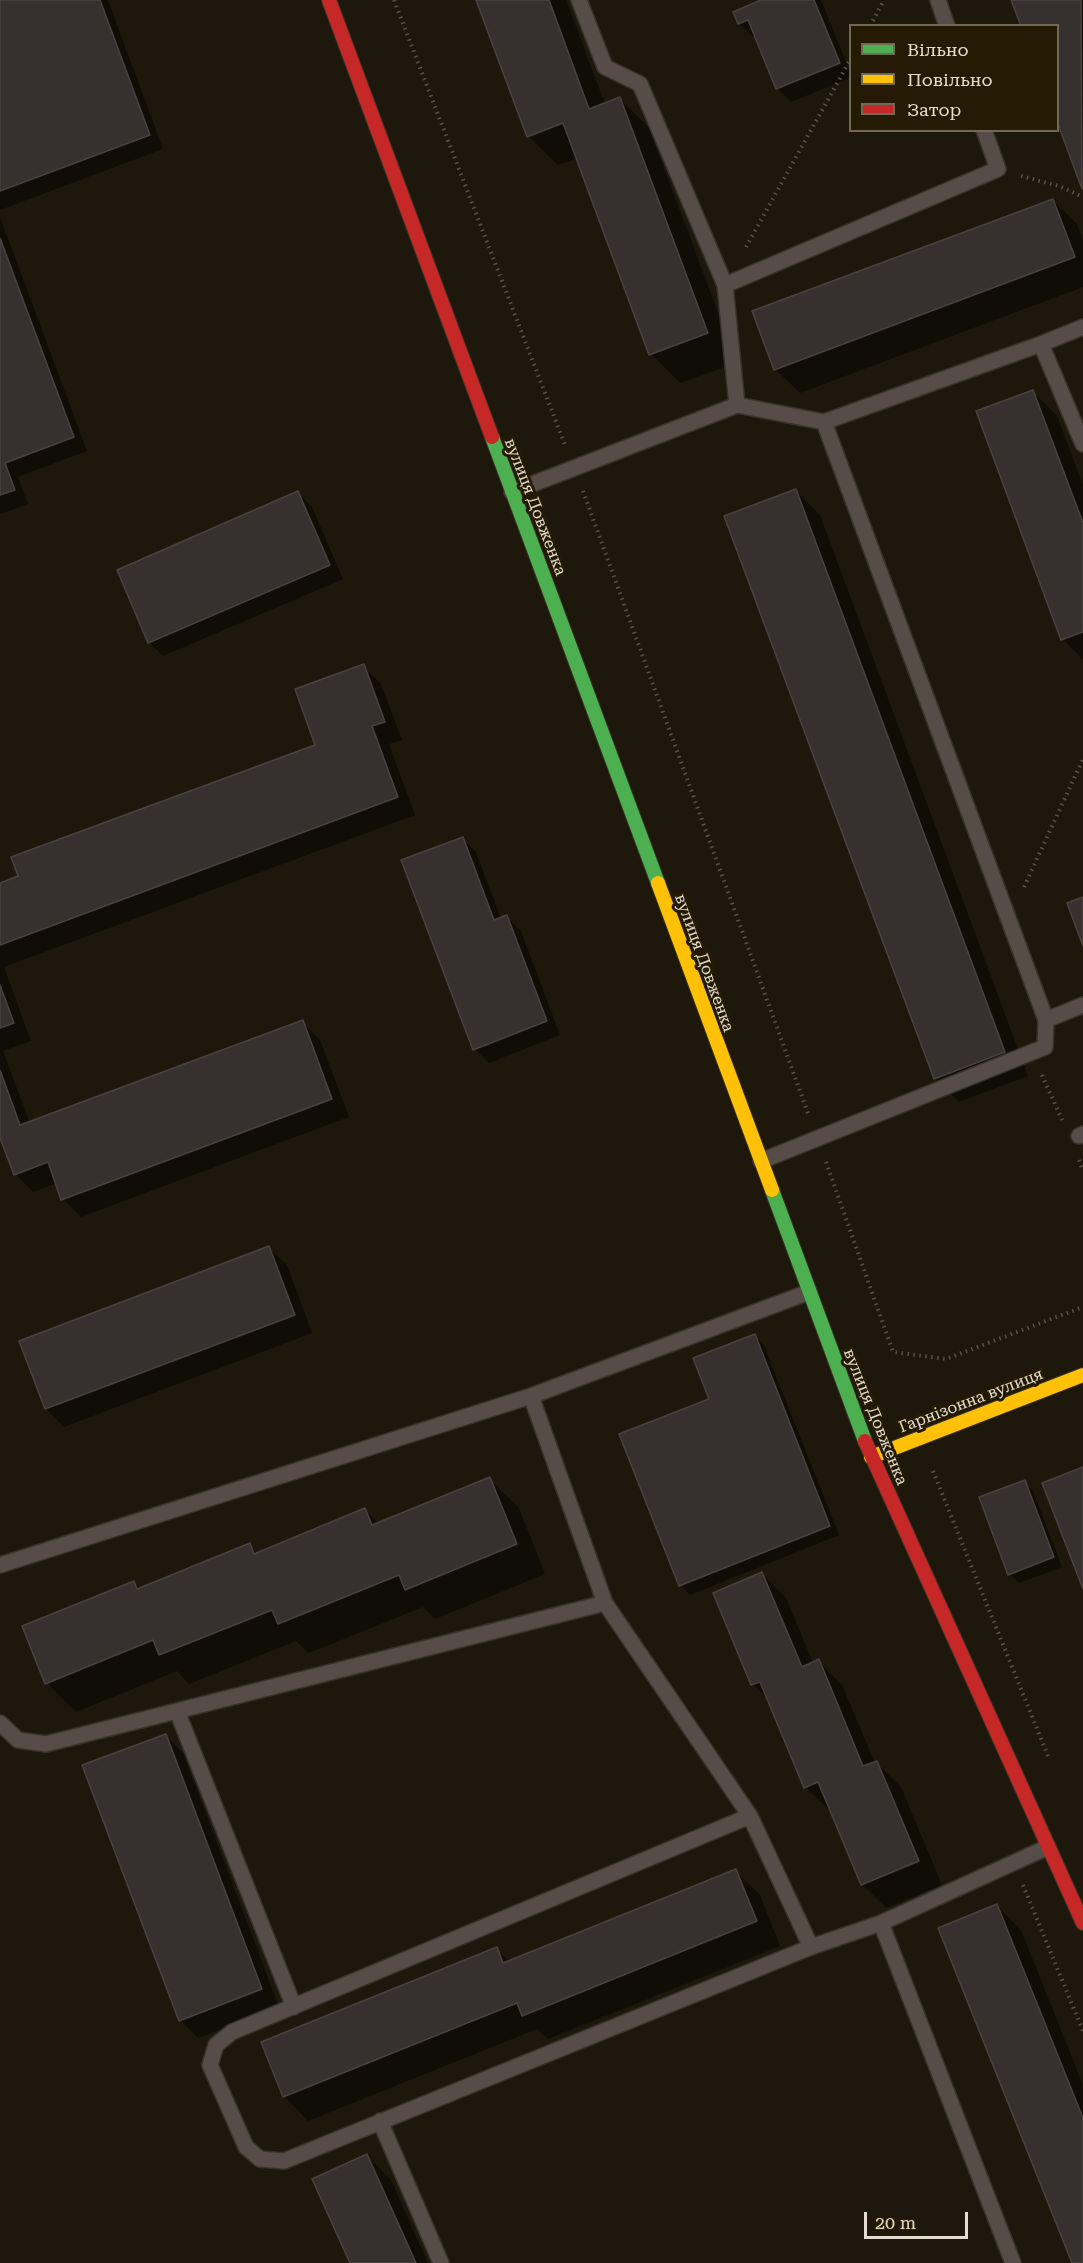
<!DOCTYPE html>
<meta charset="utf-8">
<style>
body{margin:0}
#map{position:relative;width:1083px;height:2263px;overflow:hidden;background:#1e180c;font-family:"Roboto Serif",serif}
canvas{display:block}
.legend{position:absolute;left:849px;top:24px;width:210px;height:108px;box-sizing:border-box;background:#251b05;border:2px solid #716856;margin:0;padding:8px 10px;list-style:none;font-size:18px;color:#e3dccf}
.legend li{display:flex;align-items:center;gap:12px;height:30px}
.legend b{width:30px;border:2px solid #716856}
.scale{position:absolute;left:864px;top:2212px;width:104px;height:27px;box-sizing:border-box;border:3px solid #e3dccf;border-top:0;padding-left:8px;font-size:18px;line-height:21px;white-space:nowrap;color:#e3dccf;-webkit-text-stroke:4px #251b05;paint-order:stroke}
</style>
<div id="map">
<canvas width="1083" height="2263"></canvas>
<ul class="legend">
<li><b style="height:8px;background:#4caf50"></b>Вільно</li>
<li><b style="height:8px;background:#ffc107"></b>Повільно</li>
<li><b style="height:8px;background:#c62828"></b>Затор</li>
</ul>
<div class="scale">20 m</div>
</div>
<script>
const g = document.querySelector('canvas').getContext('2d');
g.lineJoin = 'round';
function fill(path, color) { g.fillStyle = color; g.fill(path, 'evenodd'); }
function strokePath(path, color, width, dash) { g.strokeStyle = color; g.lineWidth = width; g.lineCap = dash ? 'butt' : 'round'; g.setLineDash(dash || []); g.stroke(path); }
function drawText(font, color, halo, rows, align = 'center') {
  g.font = font + ' "Roboto Serif",serif'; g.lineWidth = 6; g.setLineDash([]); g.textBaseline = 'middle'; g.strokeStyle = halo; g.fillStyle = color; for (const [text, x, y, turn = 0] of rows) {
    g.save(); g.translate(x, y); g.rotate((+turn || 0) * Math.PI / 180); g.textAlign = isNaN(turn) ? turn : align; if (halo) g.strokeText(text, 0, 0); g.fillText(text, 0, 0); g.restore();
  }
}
const shadow = new Path2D(`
 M0 0H108L163 149 0 210Z
 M478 0H566L605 104 620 99 649 128 737 363 680 383 651 354 578 158 558 165 528 136Z
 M765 0H821L850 72V78L791 102 777 88 756 36 753 37 739 23Z
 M1013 0H1083V188L1058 120V26Z
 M1053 200 1077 224 1083 241V287L800 393 775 369Z
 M0 217 87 451 18 477 28 504 0 514Z
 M1033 392 1057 416 1083 485V660L1063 639Z
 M796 491 820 515 1028 1076 959 1102 935 1078Z
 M298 493 312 507 343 579 163 656 149 642Z
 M363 666 381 684 402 740 389 744 415 815 4 967 31 1041 3 1051 30 1123 302 1022 320 1040 349 1117 81 1217 63 1199 57 1183 33 1192 15 1174 0 1134V884L317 746Z
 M462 838 476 852 501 919 507 917 521 931 560 1035 489 1063 475 1049Z
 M269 1248 287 1265 312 1333 64 1427 46 1409 21 1342Z
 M755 1336 764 1346 839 1535 690 1595 681 1585 711 1399Z
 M489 1479 519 1508 545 1574 435 1619 423 1607 309 1653 296 1641 189 1684 177 1671 76 1712 47 1683 133 1582 141 1589 249 1545 258 1554 365 1510 379 1524Z
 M1024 1482 1033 1491 1062 1567 1019 1583 1010 1574Z
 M762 1574 786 1598 813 1663 818 1661 842 1685 875 1763H877L901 1787 942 1885 886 1908 862 1884 832 1810 830 1811 805 1787 770 1701 753 1684Z
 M165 1735 183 1753 279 2007 198 2038 180 2020Z
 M735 1871 760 1895 780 1946 548 2039 537 2029 308 2121 284 2096 496 1949 510 1962Z
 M997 1906 1021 1930 1083 2085V2263H1074Z
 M367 2156 391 2180 428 2263H351Z`);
const building = new Path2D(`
 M0 0H100L150 135 0 191Z
 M476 0H549L589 109 620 97 708 333 649 355 563 123 527 137Z
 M761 0H814L840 63 776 89 748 20 738 24 733 12Z
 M1011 0H1081L1082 189 1058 124V26H1021Z
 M1053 199 1075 257 774 370 752 311Z
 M0 238 74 437 5 463 15 490 0 495Z
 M1033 390 1083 523V632L1061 640 976 411Z
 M796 489 1005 1052 934 1079 724 516Z
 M298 491 330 565 148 643 117 570Z
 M364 664 385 722 372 726 398 797 0 945V883L18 876 11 857 315 745 295 689Z
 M463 837 494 920 507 915 547 1021 473 1050 401 860Z
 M1083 897V946L1067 903Z
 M0 985 14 1023 0 1028Z
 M303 1020 332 1099 61 1200 48 1162 14 1175 0 1138V1070L20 1125Z
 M269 1246 295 1315 45 1409 19 1341Z
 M755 1334 830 1526 679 1586 619 1434 709 1399 693 1358Z
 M1083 1467V1589L1042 1483Z
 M490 1477 517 1544 405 1590 399 1575 278 1624 272 1610 159 1655 153 1640 45 1684 22 1626 134 1581 137 1589 250 1543 254 1554 365 1508 372 1525Z
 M1025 1480 1054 1557 1008 1575 979 1497Z
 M762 1572 802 1667 819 1659 863 1766 877 1761 919 1861 861 1885 818 1782 804 1788 760 1682 751 1685 713 1593Z
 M166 1734 262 1989 179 2021 82 1765Z
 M736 1869 757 1921 522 2016 517 2003 283 2097 261 2042 497 1947 503 1963Z
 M997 1904 1083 2118V2263H1072L938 1928Z
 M367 2154 416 2263H350L312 2179Z`);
const path = new Path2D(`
 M394 0 565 445
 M870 26 884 0
 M1021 176 1059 186 1083 197
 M746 247 850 60
 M583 491 809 1116
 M1024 887 1083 759
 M1042 1075 1062 1120
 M1079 1160 1083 1171
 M826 1162 893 1352 946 1359 1083 1307
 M933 1471 1048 1756
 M1023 1885 1083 2031`);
const lane = new Path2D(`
 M579 0 605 67 640 84 725 285
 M938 0 947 26
 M1041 344 1083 444
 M737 405 725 285 998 169 984 130
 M824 422 1046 1020
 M512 492 737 405 824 422 1041 344 1083 327
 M1079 1136 1083 1134
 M761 1161 1045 1047 1046 1020 1083 1005
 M531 1396 605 1603 750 1816 811 1947
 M0 1565 531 1396 809 1292
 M177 1711 294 2007
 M0 1723 18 1740 46 1744 605 1603
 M750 1816 232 2032 216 2045 210 2065 246 2147 260 2159 284 2161 811 1947 881 1923 1048 1847
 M881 1923 1013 2263
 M380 2121 441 2263`);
const fast = new Path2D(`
 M492 437 658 883
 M772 1190 865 1441`);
const slow = new Path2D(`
 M658 883 772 1190
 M871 1457 1083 1375`);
const jam = new Path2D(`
 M329 0 492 437
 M865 1441 1083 1923`);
const streetNames = [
 ["вулиця Довженка",535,507,69],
 ["вулиця Довженка",704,963,70],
 ["Гарнізонна вулиця",971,1401,-21],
 ["вулиця Довженка",875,1417,68]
];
fill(shadow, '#0007');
fill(building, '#36312f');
strokePath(building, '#484341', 1.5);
strokePath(lane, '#383329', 18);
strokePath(fast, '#383329', 16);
strokePath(slow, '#383329', 16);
strokePath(jam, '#383329', 16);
strokePath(path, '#59514d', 4, [1.5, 4.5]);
strokePath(lane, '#564c48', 15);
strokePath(fast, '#4caf50', 14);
strokePath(slow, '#ffc107', 14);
strokePath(jam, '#c62828', 14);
drawText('16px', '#e3dccf', '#251b05', streetNames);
</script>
